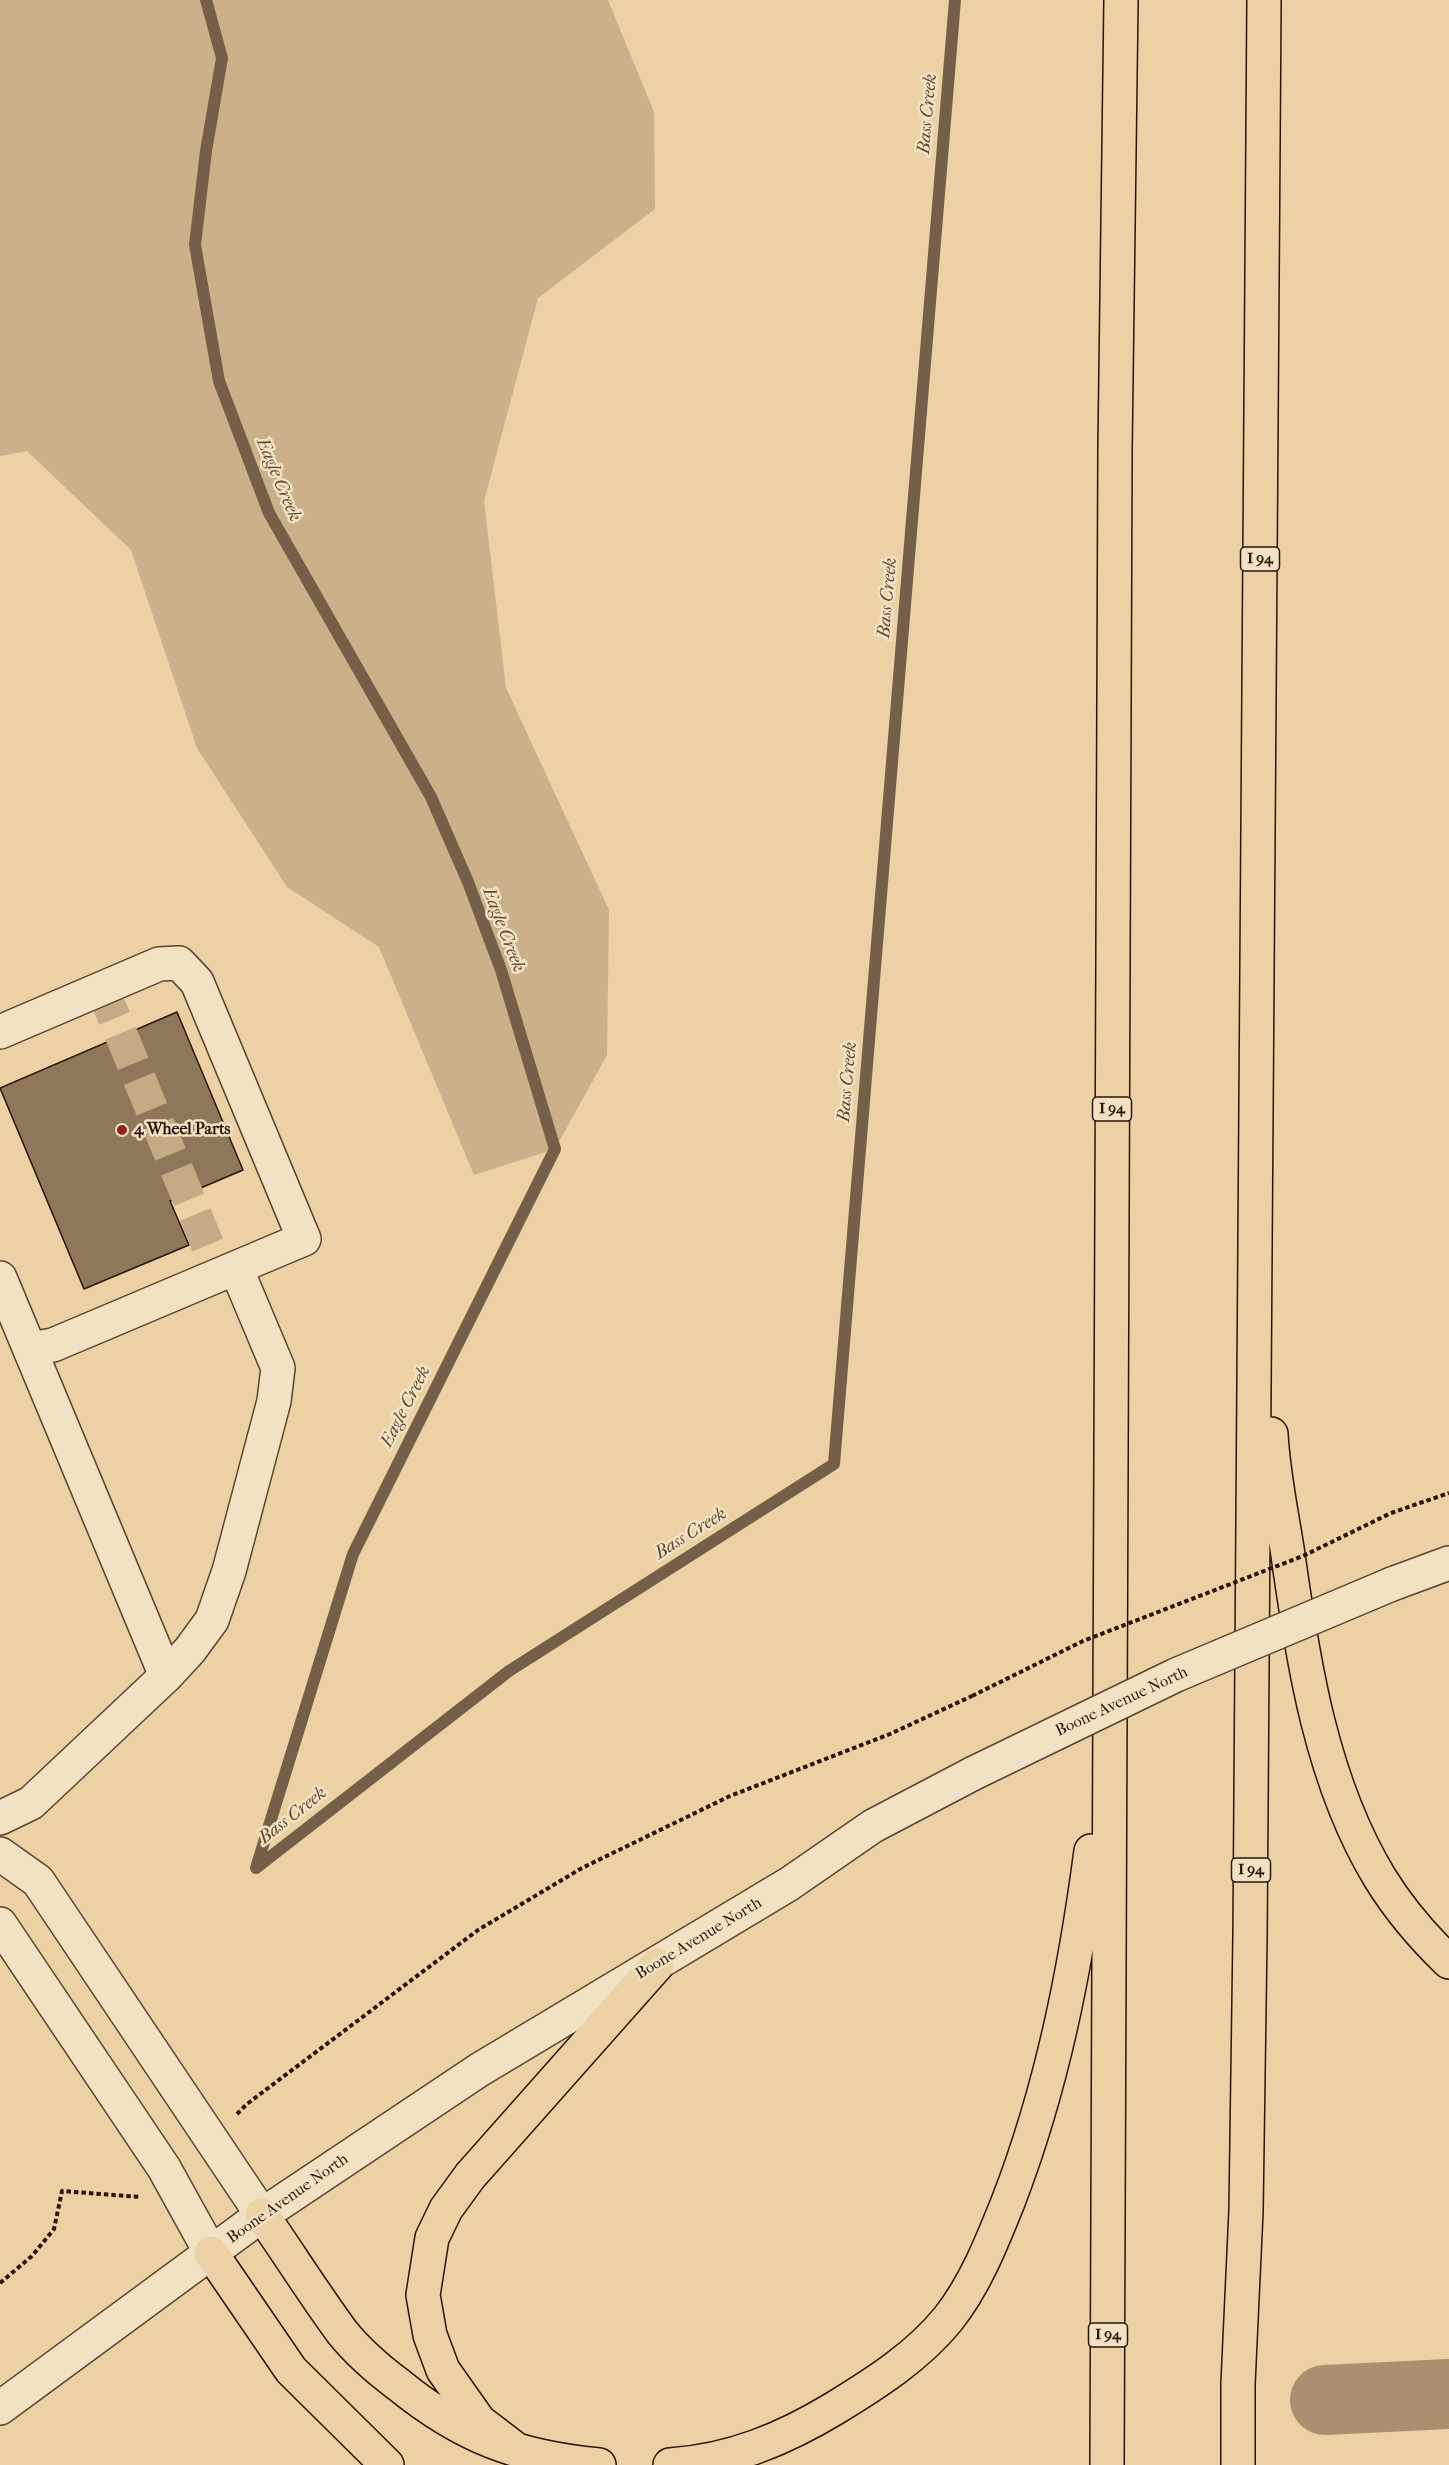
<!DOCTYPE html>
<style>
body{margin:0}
canvas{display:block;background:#ebd1a3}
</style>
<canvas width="1449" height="2465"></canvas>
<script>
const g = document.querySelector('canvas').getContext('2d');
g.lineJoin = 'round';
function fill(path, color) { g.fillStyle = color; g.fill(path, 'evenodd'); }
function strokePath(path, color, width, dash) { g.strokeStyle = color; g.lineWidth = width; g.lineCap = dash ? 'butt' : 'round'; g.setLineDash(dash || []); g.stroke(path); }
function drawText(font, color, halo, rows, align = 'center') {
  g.font = font + ' "IM FELL French Canon",serif'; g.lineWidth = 5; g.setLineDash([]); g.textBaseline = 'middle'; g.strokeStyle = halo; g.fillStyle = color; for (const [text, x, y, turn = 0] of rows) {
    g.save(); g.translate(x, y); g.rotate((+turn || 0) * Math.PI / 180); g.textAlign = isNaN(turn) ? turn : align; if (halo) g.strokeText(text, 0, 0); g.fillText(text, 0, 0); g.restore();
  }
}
const green = new Path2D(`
 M0 0H608L654 112 655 209 538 298 484 501 506 688 609 910 607 1055 555 1149 474 1175 379 947 287 887 197 748 131 550 27 451 0 456Z`);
const stream = new Path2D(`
 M206 0 222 58 206 151 195 245 219 381 269 513 431 797 468 882 501 970 555 1149 353 1554 256 1868
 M256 1868 509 1671 834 1464 955 0`);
const river = new Path2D(`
 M1325 2400 1449 2394`);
const building = new Path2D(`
 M177 1012 243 1170 170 1201 189 1245 84 1289 0 1088Z`);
const minorTunnel = new Path2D(`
 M102 988 220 1275`);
const path = new Path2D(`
 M1391 1513 1449 1493
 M237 2114 247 2104 478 1930 582 1868 730 1796 890 1734 972 1696
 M0 2283 32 2256 54 2229 62 2191 140 2197`);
const minor = new Path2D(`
 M0 1032 159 964 179 963 197 982 304 1239 53 1345 31 1349
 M0 1278 166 1676 31 1803 0 1818
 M1392 1584 1449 1563
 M166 1676 190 1650 212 1620 229 1571 274 1401 278 1368 236 1268
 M0 1854 38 1881 262 2215
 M0 1924 164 2168 211 2253
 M0 2408 262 2215 479 2070 789 1884 873 1826 974 1773`);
const highway = new Path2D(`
 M1271 1434C1273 1474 1282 1515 1288 1555 1303 1663 1322 1783 1380 1878 1399 1909 1423 1937 1449 1962
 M262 2215C289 2254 314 2294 342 2332 358 2352 379 2370 399 2385 463 2437 517 2457 599 2465
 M211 2253 291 2370 387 2465
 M517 2450 479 2421 443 2370 430 2335 423 2295 432 2238 446 2209 470 2176 657 1965
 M670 2465C731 2461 784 2439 835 2408 876 2383 918 2356 948 2319 975 2285 992 2242 1008 2202 1052 2088 1075 1972 1091 1851
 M1107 2465 1115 450 1121 0
 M1238 2465V2384L1246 2211 1250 1936 1264 0`);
const pathBridge = new Path2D(`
 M972 1696 1083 1641 1303 1556 1391 1513`);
const minorBridge = new Path2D(`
 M974 1773 1176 1675 1392 1584`);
const markers = [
 [122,1130,6,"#8f2418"]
];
const shields = [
 [1260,559,39],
 [1112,1109,39],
 [1251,1870,39],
 [1108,2335,39]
];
const shieldNames = [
 ["I 94",1260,559],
 ["I 94",1112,1109],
 ["I 94",1251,1870],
 ["I 94",1108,2335]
];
const poiNames = [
 ["4 Wheel Parts",134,1130]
];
const streetNames = [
 ["Boone Avenue North",1122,1702,-25],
 ["Boone Avenue North",699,1939,-31],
 ["Boone Avenue North",288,2199,-35]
];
const waterNames = [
 ["Bass Creek",928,114,-85],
 ["Eagle Creek",278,480,67],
 ["Bass Creek",888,598,-85],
 ["Eagle Creek",503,930,69],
 ["Bass Creek",848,1082,-85],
 ["Eagle Creek",406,1407,-63],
 ["Bass Creek",691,1534,-32],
 ["Bass Creek",293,1816,-38]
];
fill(green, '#cab189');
strokePath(stream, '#765f48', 12);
strokePath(river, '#a99170', 70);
fill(building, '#8e775b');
strokePath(building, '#2a150c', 1.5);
strokePath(minorTunnel, '#c4ab85', 33, [33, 16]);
strokePath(minor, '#5a4432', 36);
strokePath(highway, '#2a150c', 36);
strokePath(path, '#2a150c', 4, [4.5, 3]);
strokePath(minor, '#f2e1c3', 33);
strokePath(highway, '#ebd1a3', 33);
strokePath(minorBridge, '#5a4432', 36, []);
strokePath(pathBridge, '#2a150c', 4, [4.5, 3]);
strokePath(minorBridge, '#f2e1c3', 33);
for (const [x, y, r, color] of markers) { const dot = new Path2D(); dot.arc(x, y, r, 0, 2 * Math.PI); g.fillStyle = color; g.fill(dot); strokePath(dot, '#f2e1c3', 2); }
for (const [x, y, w] of shields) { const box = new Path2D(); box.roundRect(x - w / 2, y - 12, w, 24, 4.5); g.fillStyle = '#f2e1c3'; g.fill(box); strokePath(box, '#2a150c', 1.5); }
drawText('bold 15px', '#2a150c', null, shieldNames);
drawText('bold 16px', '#2a150c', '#f2e1c3', poiNames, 'left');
drawText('16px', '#2a150c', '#f2e1c3', streetNames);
drawText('italic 18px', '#5d4734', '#f2e1c3', waterNames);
</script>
